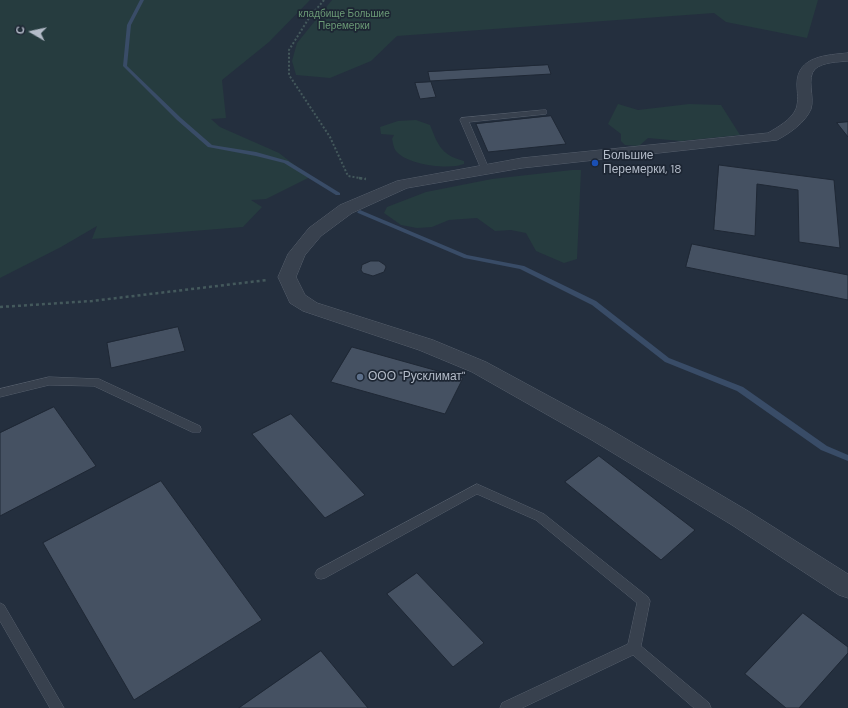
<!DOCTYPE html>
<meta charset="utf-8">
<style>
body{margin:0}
#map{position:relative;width:848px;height:708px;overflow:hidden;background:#242f3e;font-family:"DM Sans",sans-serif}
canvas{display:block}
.north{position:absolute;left:12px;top:12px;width:40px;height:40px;-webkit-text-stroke:3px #1d2633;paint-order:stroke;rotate:279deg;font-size:11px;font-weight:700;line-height:16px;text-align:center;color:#b4bcc9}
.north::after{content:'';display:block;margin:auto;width:14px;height:18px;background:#b4bcc9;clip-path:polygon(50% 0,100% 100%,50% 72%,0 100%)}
</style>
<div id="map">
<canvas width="848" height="708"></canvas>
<div class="north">С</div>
</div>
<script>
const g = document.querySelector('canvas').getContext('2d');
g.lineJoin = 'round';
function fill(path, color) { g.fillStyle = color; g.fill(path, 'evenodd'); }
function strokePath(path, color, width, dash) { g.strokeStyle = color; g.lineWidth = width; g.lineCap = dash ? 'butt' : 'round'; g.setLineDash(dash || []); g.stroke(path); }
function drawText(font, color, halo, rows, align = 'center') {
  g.font = font + ' "DM Sans",sans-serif'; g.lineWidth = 3.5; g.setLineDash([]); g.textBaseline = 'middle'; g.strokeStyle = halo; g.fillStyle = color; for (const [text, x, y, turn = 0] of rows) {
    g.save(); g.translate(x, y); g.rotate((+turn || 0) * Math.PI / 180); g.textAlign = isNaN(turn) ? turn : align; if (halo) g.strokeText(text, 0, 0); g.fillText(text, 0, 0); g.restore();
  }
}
const green = new Path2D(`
 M0 0H310L269 42 222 80 226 118 211 119 220 127 279 153 310 177 266 199 251 200 262 207 243 227 92 239 97 226 61 247 0 278Z
 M332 0H818L807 38 726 22 714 13 397 36 371 61 330 78 296 75 292 61 297 43Z
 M618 104 638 110 689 104 721 105 740 135 681 141 648 138 639 146 625 145 621 141V134L608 124Z
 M416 120 430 125C438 145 441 155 464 161V164C449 170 407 165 396 151 394 149 393 143 392 139L394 135 381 134 380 127 398 121Z
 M572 170H581L577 259 564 263 536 251 526 233 511 230 495 231 477 218 449 220 432 227 417 228 401 225 384 213 387 207 426 192 492 179Z`);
const stream = new Path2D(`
 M140 0H144L131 25 127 66 181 118 212 145 256 152 288 161 340 193V195H336L284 163 256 156 208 147 177 120 123 66 127 25Z
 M360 210 467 255 524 266 596 301 669 358 743 387 827 446 848 455V461L821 450 737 391 665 362 592 305 520 269 464 258 358 213 357 212Z`);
const building = new Path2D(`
 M548 65 551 74 430 81 428 72Z
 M431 82 436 97 420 99 415 83Z
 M551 116 566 144 488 152 476 124Z
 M848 122V137L837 123Z
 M719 165 834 180 840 248 799 242 798 190 757 184 755 236 714 230Z
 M692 244 848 275V300L686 267Z
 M371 261H379L385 265 386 267 384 272 373 276 363 273 361 270 362 265Z
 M178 327 185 351 111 368 107 343Z
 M352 347 463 378 445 414 331 382Z
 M54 407 96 466 0 516V433Z
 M291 414 365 495 325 518 252 434Z
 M599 456 695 530 661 560 565 482Z
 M161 481 262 620 134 700 43 543Z
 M417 573 484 643 453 667 387 594Z
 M803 613 848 647V653L799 708H786L745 674Z
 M321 651 368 708H239Z`);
const pathFar1 = new Path2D(`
 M324 0 309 18 289 50V75L330 137 348 176 365 179`);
const path = new Path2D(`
 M359 178 366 179
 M0 307 92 301 267 280`);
const service = new Path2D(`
 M543 110H546V114L469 122 489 169 488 171H482L460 120 461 118Z
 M49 377 99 379 200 426 201 429 200 432H192L94 386 49 385 0 397V389Z
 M477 484 544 514 648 597 650 601 641 646 709 703 711 708H694L633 655 522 708H500L502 703 628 644 637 603 536 520 477 494 325 578 321 579 317 578 315 574 317 570Z
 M0 603 4 605 64 708H50L0 621Z`);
const minor = new Path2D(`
 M848 53V61C838 62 823 62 815 69 806 78 815 97 811 109 805 123 790 133 777 140L522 168 407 188 352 213 321 236 305 255 296 277 305 295 317 303 433 340 486 362 606 427 748 511 848 574V598L839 595 732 525 590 439 472 372 419 350 303 311 290 303 278 277 288 254 309 228 340 205 397 181 522 158 768 133C778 127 791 120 796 109 799 101 797 92 797 84 797 56 827 55 848 53Z`);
const markers = [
 [595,163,4,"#1a4fb4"],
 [360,377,4,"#5c6f8a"]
];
const farParknames = [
 ["кладбище Большие",344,14],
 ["Перемерки",344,26]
];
const poiNames = [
 ["Большие",603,156],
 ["Перемерки, 18",603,170],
 ["ООО \"Русклимат\"",368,377]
];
fill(green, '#263c3f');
fill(stream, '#394c67');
fill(building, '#455162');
strokePath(building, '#1f2835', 1);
strokePath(service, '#565f6c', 1);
strokePath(minor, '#565f6c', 1);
strokePath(pathFar1, '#44595c', 2, [2, 2]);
strokePath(path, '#44595c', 2.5, [3, 3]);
fill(service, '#38414e');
fill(minor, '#38414e');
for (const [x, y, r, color] of markers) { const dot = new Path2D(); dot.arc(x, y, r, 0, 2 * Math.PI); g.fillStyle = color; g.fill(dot); strokePath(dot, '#1d2633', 1.5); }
drawText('10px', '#6b9a76', '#1d2633', farParknames);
drawText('12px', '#b4bcc9', '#1d2633', poiNames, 'left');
</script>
